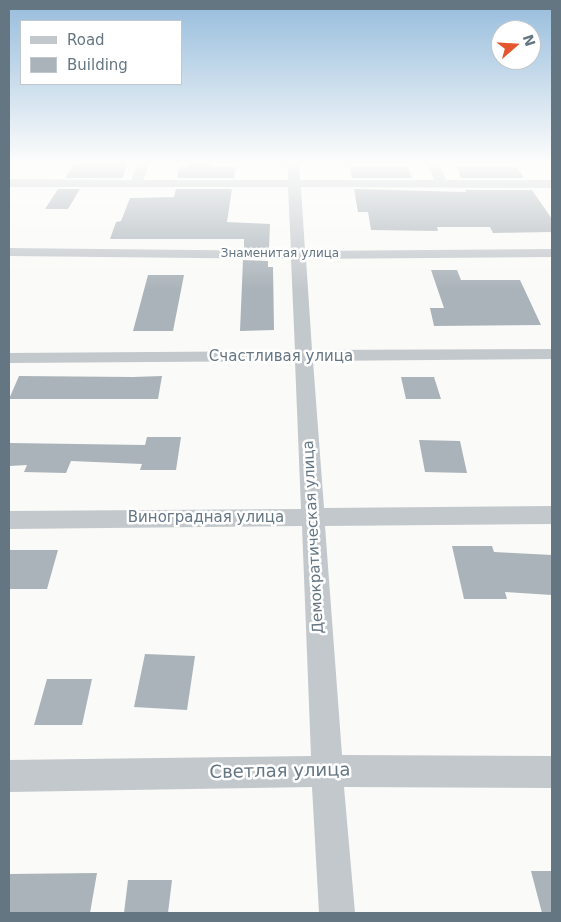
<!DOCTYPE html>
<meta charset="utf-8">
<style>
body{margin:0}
#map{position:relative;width:561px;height:922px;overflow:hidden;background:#fafaf8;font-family:"DejaVu Sans",sans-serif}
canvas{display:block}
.frame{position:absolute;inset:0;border:10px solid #657683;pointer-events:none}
.legend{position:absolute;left:20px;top:20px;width:162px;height:65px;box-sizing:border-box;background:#fff;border:1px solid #c1c8cd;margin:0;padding:6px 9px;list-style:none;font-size:15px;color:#657683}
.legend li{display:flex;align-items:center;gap:10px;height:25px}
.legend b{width:25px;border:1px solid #c1c8cd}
.north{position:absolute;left:491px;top:20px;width:50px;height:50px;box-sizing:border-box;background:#fff;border:1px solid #c1c8cd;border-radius:50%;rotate:71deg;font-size:14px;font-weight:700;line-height:20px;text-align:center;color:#657683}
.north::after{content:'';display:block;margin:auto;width:18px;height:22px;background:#e4572e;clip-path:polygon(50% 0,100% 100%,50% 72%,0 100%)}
</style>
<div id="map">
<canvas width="561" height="922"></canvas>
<div class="frame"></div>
<ul class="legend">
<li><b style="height:6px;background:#c3c8cc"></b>Road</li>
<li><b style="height:14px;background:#aab3b9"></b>Building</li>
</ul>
<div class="north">N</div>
</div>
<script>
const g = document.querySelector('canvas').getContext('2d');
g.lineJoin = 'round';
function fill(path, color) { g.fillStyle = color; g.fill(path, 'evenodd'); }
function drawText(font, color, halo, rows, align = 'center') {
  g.font = font + ' "DejaVu Sans",sans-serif'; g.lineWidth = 5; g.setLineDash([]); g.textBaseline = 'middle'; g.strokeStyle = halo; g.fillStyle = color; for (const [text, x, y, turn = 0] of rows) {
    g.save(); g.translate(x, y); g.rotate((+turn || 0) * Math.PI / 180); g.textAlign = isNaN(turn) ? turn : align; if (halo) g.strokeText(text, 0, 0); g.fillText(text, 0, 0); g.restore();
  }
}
const building = new Path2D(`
 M76 161H128L123 178H65Z
 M188 161H212L211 167H236L234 178H177L179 167H187Z
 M350 167H408L412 178H352Z
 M457 167H517L524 178H461Z
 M58 189H80L68 209H45Z
 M176 189H232L227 222 270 224 269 249H244V239H110L116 222 121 221 130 198 174 197Z
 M354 189 466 192 465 190H532L552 219V232L493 233 490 227H437L438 231 371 230 368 212H358Z
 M243 260 268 261V267H273L274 330 240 331Z
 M431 270H457L461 280H520L541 325 434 326 430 308H444Z
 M148 275H184L173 331H133Z
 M19 376 133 377 162 376 158 399H9Z
 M401 377H434L441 399H406Z
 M147 437H181L176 470H140L142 464 71 461 66 473 24 472 27 465 9 466V443L145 445Z
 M419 440 460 441 467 473 425 472Z
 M452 546H492L494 552 552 555V595L505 592 507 599H464Z
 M9 550H58L47 589H9Z
 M145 654 195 656 187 710 134 707Z
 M47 679H92L82 725H34Z
 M531 871H552V913H542Z
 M97 873 90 913H9V874Z
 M128 880H172L168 913H124Z`);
const minor = new Path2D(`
 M139 161H151L143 180H288L287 161H299L300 180H434L426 161H438L446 180H552V188L301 187 305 251 552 249V257L306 259 312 350 552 349V359L313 361 324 508 552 506V524L325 526 342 755 552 756V788L344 787 355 913H319L312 787 9 792V760L311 756 302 526 9 529V511L301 509 295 361 9 363V353L295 351 291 259 9 256V248L291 251 288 187H9V179L131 180Z`);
const farStreetnames = [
 ["Знаменитая улица",280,254]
];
const streetNames = [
 ["Счастливая улица",281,357],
 ["Виноградная улица",206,518],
 ["Демократическая улица",314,537,-93]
];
const nearStreetnames = [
 ["Светлая улица",280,772,-1]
];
fill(building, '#aab3b9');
fill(minor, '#c3c8cc');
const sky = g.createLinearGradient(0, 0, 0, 290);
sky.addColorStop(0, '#96bcdc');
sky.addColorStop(0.56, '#fdfdfc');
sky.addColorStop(1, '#fdfdfc00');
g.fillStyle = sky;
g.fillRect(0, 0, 561, 290);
drawText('12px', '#657683', '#fff', farStreetnames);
drawText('15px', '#657683', '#fff', streetNames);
drawText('18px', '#657683', '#fff', nearStreetnames);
</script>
